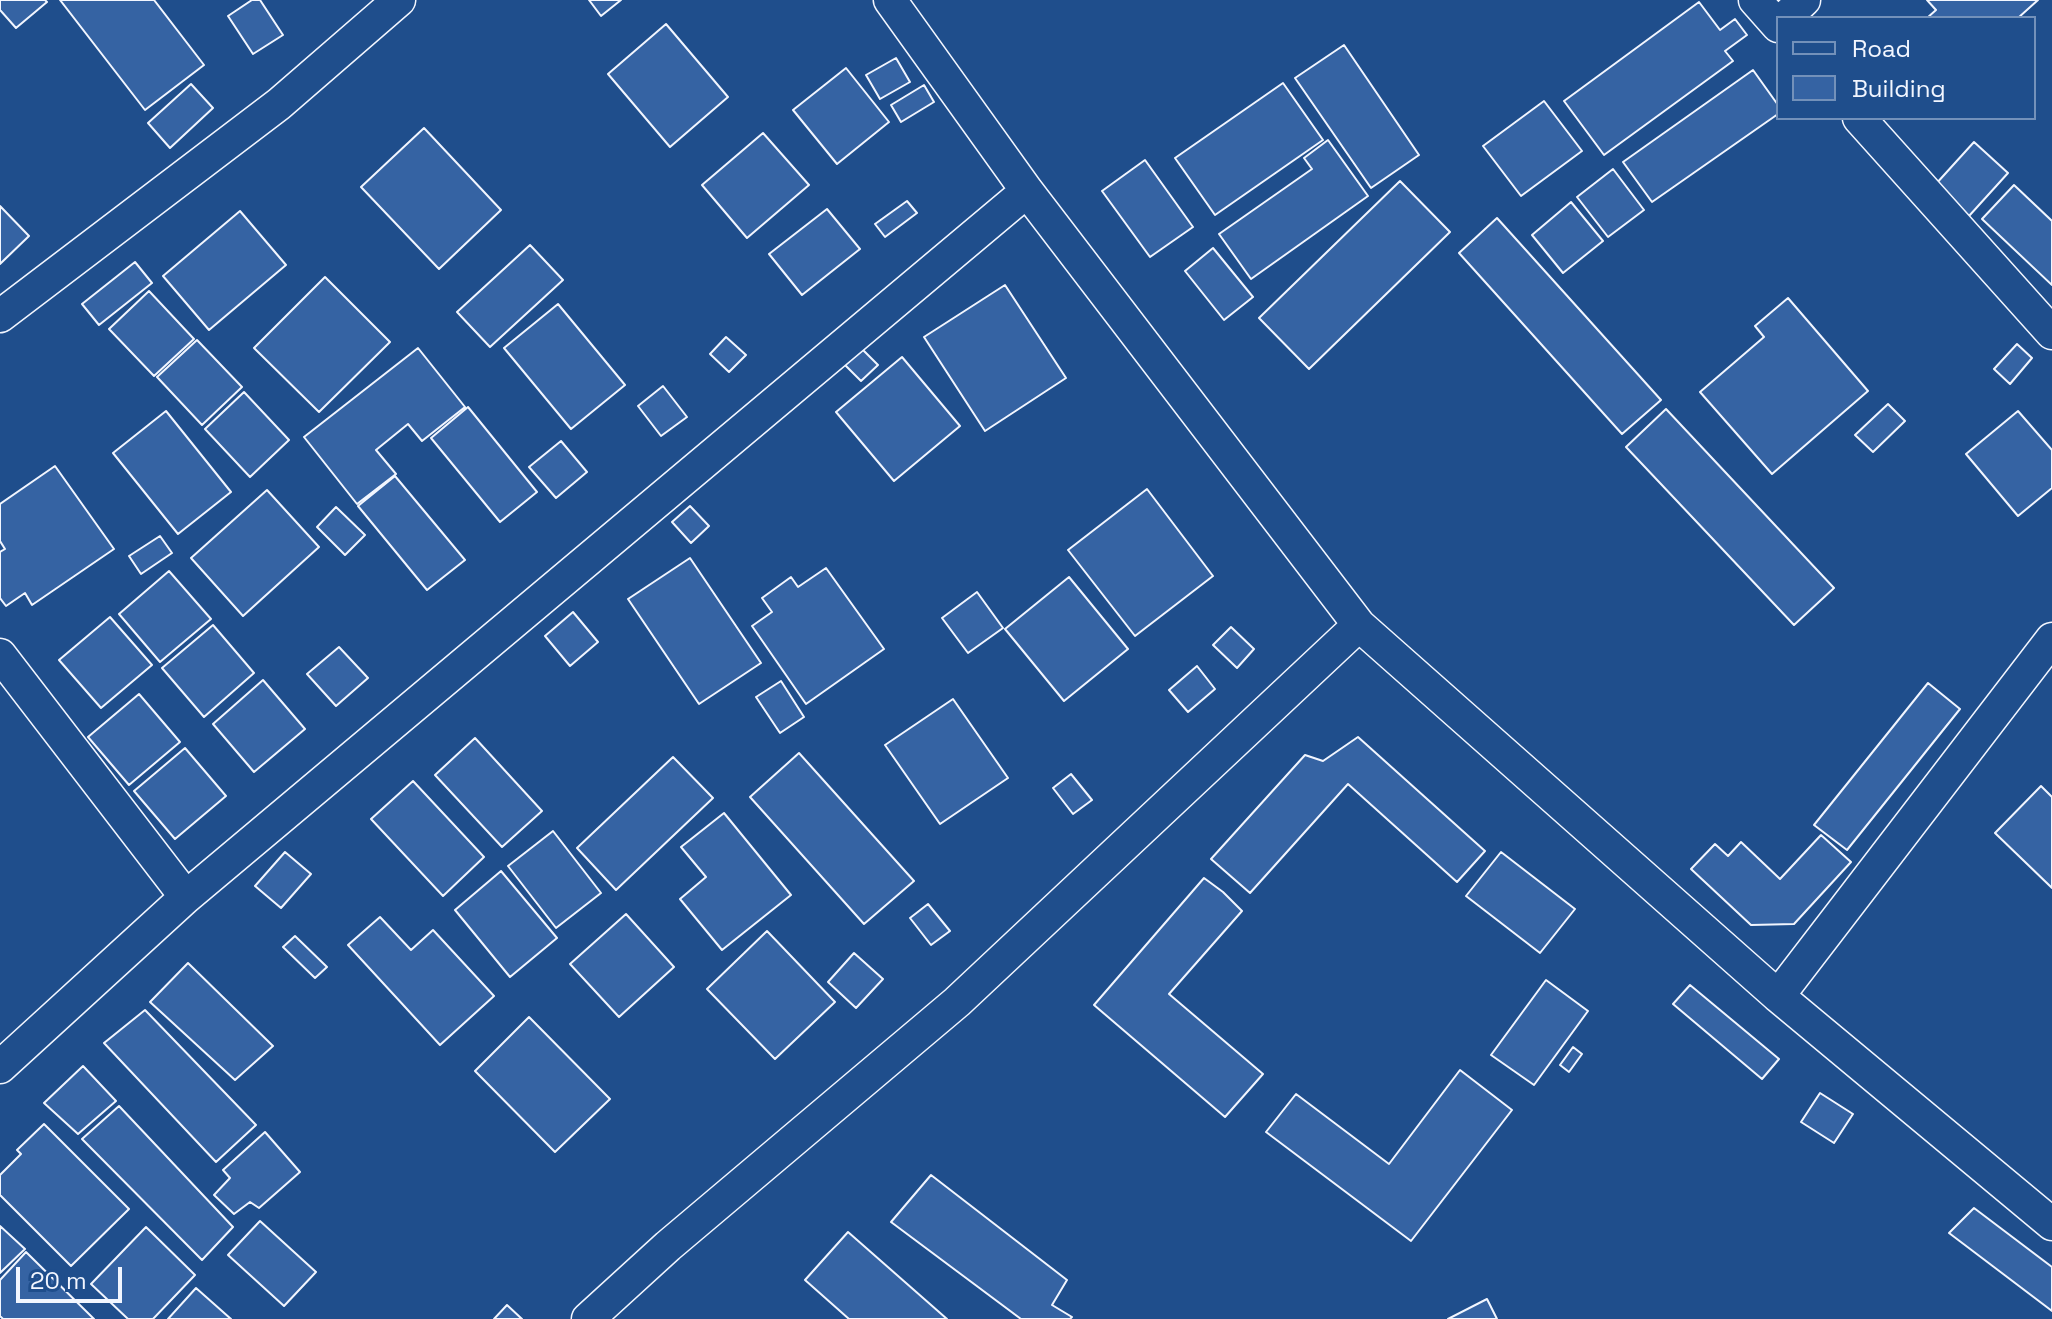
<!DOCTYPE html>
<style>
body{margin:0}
#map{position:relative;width:2052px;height:1319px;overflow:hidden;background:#1f4e8c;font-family:"Space Grotesk",sans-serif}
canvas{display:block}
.legend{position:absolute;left:1776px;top:16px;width:260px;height:104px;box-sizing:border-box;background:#1f4e8c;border:2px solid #7391ba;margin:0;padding:10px 14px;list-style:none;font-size:24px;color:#f2f6ff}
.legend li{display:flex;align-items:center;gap:16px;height:40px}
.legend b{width:40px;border:2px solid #7391ba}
.scale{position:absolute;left:16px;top:1267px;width:106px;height:36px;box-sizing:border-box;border:4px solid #f2f6ff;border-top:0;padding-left:10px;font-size:24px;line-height:28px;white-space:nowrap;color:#f2f6ff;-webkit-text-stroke:6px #1f4e8c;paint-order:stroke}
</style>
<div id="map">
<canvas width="2052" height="1319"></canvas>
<ul class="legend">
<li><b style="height:10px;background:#1f4e8c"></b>Road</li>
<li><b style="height:22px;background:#3563a3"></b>Building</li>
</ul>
<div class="scale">20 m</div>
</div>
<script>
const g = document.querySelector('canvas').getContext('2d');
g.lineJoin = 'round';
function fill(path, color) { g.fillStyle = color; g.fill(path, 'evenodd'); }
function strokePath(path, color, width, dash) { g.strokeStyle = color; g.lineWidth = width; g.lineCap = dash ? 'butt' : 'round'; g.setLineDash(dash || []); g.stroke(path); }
const building = new Path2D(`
 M0 0H45L47 2 16 28 0 10Z
 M60 0H154L204 65 145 110Z
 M252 0H260L283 35 253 54 228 16Z
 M589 0H621L601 16Z
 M1927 0H2038L2018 18H1927L1936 10Z
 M1699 2 1720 30 1735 19 1747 35 1725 51 1733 61 1604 155 1564 101Z
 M666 24 728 97 670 147 608 74Z
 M1344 45 1419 155 1371 188 1295 78Z
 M896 58 910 82 880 99 866 75Z
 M846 68 889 122 837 164 793 110Z
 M1753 70 1778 105V114L1652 202 1623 162Z
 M1283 83 1323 140 1215 215 1175 158Z
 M191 84 213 108 170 148 148 123Z
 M924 85 934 102 901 122 891 105Z
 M1544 101 1582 151 1521 196 1483 146Z
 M424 128 501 210 439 269 361 187Z
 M763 133 809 185 747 238 702 185Z
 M1328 140 1368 196 1251 279 1219 234 1312 169 1304 158Z
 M1974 142 2008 173 1969 216 1935 185Z
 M1145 160 1193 227 1150 257 1102 191Z
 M1613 169 1644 210 1608 237 1577 197Z
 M1400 181 1450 232 1309 369 1259 318Z
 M2014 185 2052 221V285L1982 219Z
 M907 201 917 213 885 237 875 224Z
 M1571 202 1603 241 1563 273 1532 235Z
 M0 206 29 236 0 264Z
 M827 209 860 249 802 295 769 254Z
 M240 211 286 265 209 330 163 276Z
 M1497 218 1661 400 1622 434 1459 253Z
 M530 245 563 280 490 347 457 312Z
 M1213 248 1253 297 1224 320 1185 271Z
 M135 262 152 283 99 325 82 304Z
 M325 277 390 342 319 412 254 348Z
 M1005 285 1066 378 985 431 924 337Z
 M149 291 194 339 154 376 109 329Z
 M1788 298 1868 391 1772 474 1700 392 1764 337 1755 326Z
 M558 304 625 385 571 429 504 348Z
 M726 337 746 355 729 372 710 354Z
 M197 340 242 387 202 425 157 377Z
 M2017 344 2032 358 2010 384 1994 369Z
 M858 345 878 365 861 381 842 362Z
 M418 348 465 407 422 441 408 424 376 450 396 474 357 504 304 437Z
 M902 357 960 426 894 481 836 412Z
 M663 386 687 417 661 436 638 406Z
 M244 392 289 440 250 477 205 429Z
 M1888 404 1905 421 1873 452 1855 435Z
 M468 407 537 492 500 522 431 438Z
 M1666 409 1834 588 1794 625 1626 447Z
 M166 411 231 492 178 534 113 453Z
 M2018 411 2052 450V488L2018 516 1966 454Z
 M561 441 587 472 556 498 529 467Z
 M55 466 114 549 32 605 25 593 6 606 0 598V552L5 549 0 541V504Z
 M395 476 465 560 427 590 358 506Z
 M1147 489 1213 576 1135 636 1068 550Z
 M267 490 319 547 243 616 191 558Z
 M690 506 709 526 691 543 672 522Z
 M336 507 365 535 345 555 317 527Z
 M160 536 172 553 141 574 129 556Z
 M690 558 761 663 699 704 628 599Z
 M826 568 884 649 806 704 752 626 772 612 762 598 791 577 798 587Z
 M169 571 211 619 160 662 119 614Z
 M1069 577 1128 649 1064 701 1005 629Z
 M977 592 1003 628 968 653 942 618Z
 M573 612 598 642 570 666 545 636Z
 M110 617 152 665 101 708 59 660Z
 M213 625 254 673 204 717 162 668Z
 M1231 627 1254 649 1237 668 1213 645Z
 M339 647 368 678 336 706 307 674Z
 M1197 666 1215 689 1188 712 1169 690Z
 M263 680 305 729 254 772 213 724Z
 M781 681 804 717 780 733 756 697Z
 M1928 683 1960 709 1847 850 1814 825Z
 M139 694 180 742 129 785 88 737Z
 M953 699 1008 778 940 824 885 745Z
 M1358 737 1485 851 1457 882 1348 784 1250 893 1211 859 1305 755 1323 761Z
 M475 738 542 811 502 847 435 775Z
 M185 748 226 796 175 839 134 791Z
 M799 753 914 881 864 924 750 797Z
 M673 757 713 798 616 890 577 848Z
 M1071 774 1092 800 1073 814 1053 788Z
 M413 781 484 857 443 896 371 819Z
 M2041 786 2052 797V888L1995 833Z
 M724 813 791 895 722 950 680 899 706 877 681 847Z
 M553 831 601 893 556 928 508 866Z
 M1821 835 1851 862 1794 924 1751 925 1691 869 1715 844 1728 856 1741 842 1780 879Z
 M285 852 311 874 281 908 255 886Z
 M1501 852 1575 909 1540 953 1466 896Z
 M501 871 557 938 510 977 455 910Z
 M1204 878 1223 892 1242 911 1169 994 1263 1074 1225 1117 1094 1005Z
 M928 904 950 931 931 945 910 918Z
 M626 914 674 967 619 1017 570 964Z
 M380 917 411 950 433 930 494 996 440 1045 348 945Z
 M767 931 835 1002 775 1059 707 989Z
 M295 936 327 967 315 978 283 947Z
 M854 953 883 979 856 1008 828 982Z
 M188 963 273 1046 235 1080 150 1002Z
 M1546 980 1588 1011 1534 1085 1491 1055Z
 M1690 985 1779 1059 1762 1079 1673 1004Z
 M145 1010 256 1125 216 1162 104 1043Z
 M529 1017 610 1099 555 1152 475 1071Z
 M1573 1047 1582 1054 1569 1072 1560 1065Z
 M83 1066 116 1101 78 1134 44 1103Z
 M1460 1070 1512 1110 1411 1241 1266 1132 1296 1094 1389 1164Z
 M1820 1093 1853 1114 1834 1143 1801 1122Z
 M119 1106 233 1227 202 1260 82 1139Z
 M44 1124 129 1209 71 1266 0 1195V1175L21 1154 17 1150Z
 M265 1132 300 1172 259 1208 250 1202 234 1214 214 1195 230 1178 223 1170Z
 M931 1175 1067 1280 1052 1305 1072 1317 1070 1319H1021L891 1222Z
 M1974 1208 2052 1267V1311L1949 1233Z
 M260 1221 316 1272 284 1306 228 1255Z
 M0 1226 25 1249 0 1273Z
 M146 1227 195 1275 153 1319H128L91 1284Z
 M848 1232 947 1319H849L805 1280Z
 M26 1252 94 1319H3L0 1316V1280Z
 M196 1288 231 1319H168Z
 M1487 1299 1497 1319H1448Z
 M507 1305 522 1319H494Z`);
const minor = new Path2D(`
 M890 0 1027 191 1359 625 1778 996 2052 1224
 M1755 0 1778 26
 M1785 18 1804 0
 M1859 118 2052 333
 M0 316 279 104 399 0
 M0 655 186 897
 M1778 996 2052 639
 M0 1067 186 897 1027 191
 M588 1319 668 1246 957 1002 1359 625`);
fill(building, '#3563a3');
strokePath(building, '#f2f6ff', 2);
strokePath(minor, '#f2f6ff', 35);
strokePath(minor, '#1f4e8c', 32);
</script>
